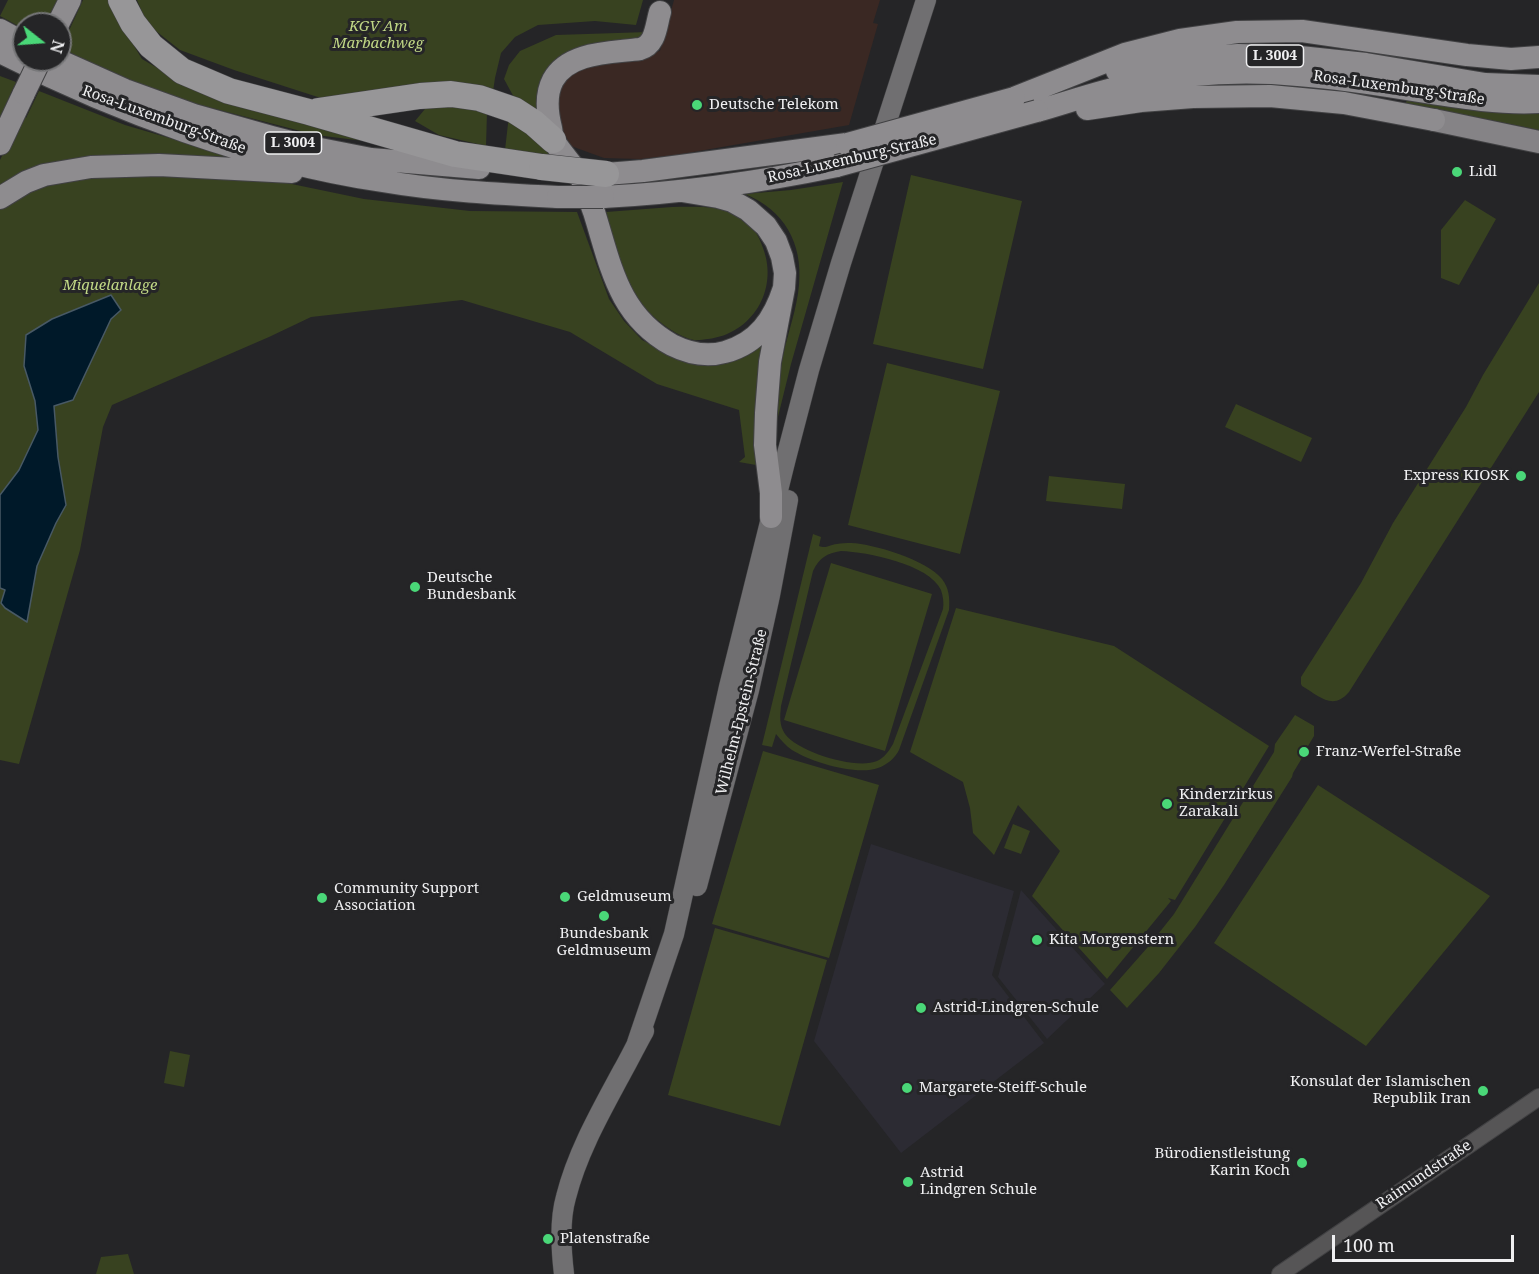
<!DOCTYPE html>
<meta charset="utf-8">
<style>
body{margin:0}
#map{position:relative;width:1539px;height:1274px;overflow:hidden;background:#252527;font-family:"Noto Serif",serif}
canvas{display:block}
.north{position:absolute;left:12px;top:12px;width:60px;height:60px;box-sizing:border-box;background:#252527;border:2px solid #767678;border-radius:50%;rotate:107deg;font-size:16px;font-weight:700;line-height:24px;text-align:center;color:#efeff1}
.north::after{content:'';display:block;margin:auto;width:21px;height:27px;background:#4ad778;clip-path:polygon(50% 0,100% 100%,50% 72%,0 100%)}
.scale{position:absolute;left:1332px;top:1235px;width:182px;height:27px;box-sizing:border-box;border:3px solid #efeff1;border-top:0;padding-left:8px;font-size:18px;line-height:21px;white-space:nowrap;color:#efeff1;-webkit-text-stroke:4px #252527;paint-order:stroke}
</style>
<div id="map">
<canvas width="1539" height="1274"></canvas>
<div class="north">N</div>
<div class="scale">100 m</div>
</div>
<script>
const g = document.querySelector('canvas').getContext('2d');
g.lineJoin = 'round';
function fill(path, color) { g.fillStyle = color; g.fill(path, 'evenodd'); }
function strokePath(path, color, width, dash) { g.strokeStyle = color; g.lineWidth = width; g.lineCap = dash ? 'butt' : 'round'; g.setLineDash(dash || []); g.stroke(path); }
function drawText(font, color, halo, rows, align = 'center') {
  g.font = font + ' "Noto Serif",serif'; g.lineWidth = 6; g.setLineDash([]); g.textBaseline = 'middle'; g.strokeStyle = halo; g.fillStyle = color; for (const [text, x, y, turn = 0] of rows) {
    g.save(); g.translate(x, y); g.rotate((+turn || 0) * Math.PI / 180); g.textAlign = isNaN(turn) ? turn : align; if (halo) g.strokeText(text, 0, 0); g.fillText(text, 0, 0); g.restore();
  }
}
const industrial = new Path2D(`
 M674 0H880L873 23 878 24 849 125 676 155 640 159 604 158 571 146 566 137 559 129 554 88 592 60 660 51Z`);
const built = new Path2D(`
 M871 844 1014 891 992 975 1044 1043 901 1153 814 1041Z
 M1021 890 1105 984 1047 1039 998 977Z`);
const green = new Path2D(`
 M8 0H61L46 24H24V29L0 16Z
 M83 0H111L117 18 142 59 198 92 372 142 316 135 150 92 61 48Z
 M137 0H643L636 25 595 21 538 25 515 37 501 53 495 78 492 98 324 99 234 70 180 50 147 24Z
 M648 32 645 38 590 51 542 110 522 112 504 79 509 65 520 51 556 35Z
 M0 76 16 82 6 104 0 126Z
 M39 91 125 125 217 152 274 165 185 163 0 190V160L23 113 26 118Z
 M1407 99 1539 112V130L1406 103Z
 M463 105 487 112 486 146 439 135 415 121 425 109Z
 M509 115 559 156 505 150Z
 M153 171 258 177 364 199 470 211 577 212 609 299 624 321 642 340 660 349 763 337 756 465 739 462 745 457 739 410 657 384 570 332 462 300 311 317 269 337 112 405 103 427 80 550 19 764 0 760V206L50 182Z
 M911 175 1022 201 983 369 873 344Z
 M843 182 791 364 774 433C776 407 778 382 783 356 788 332 797 309 799 285 803 243 784 210 745 194L791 190Z
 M1465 200 1496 219 1459 285 1441 278V230Z
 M672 207C694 207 720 205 740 216 751 222 759 236 763 248 779 290 752 334 708 339 704 339 698 341 694 340 677 337 649 316 640 301 622 275 614 243 606 212Z
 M1539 283V392L1349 692C1333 711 1319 696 1302 686L1301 684V677L1361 583 1393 523 1466 407 1483 375Z
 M887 363 1000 391 960 554 848 525Z
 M1236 404 1312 438 1301 462 1225 427Z
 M1049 476 1125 484 1122 509 1046 501Z
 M813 534 821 537 819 546C826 549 829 545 837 544 841 543 846 543 851 543 874 544 927 560 942 579 949 588 950 598 949 610L899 750C895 758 887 765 878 768 857 776 811 762 792 750 786 746 781 740 776 734L772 747 762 745ZM841 551C867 552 929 564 941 590 943 596 944 603 943 609L893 744C889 751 884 758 877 761 856 770 798 752 785 734 779 725 780 716 781 706L813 571C819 558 827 553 841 551Z
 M831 563 932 594 885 751 784 720Z
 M956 608 1114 646 1269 746 1175 900 1168 898 1171 901 1107 979 1032 896 1060 851 1018 805 994 855 973 833 970 808 963 782 910 752Z
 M1295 715 1314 726V736L1308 746 1306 745 1299 756 1302 758 1293 773 1292 777 1224 885 1195 927 1159 973 1127 1008 1110 990 1147 948 1174 914 1274 752 1275 744Z
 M763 751 879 785 829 958 712 924Z
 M1318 785 1490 896 1366 1046 1214 943Z
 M1013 824 1030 831 1021 854 1004 848Z
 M715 928 827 960 780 1126 668 1095Z
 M170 1051 190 1055 184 1087 164 1083Z
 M128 1254 134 1274H96L101 1257Z`);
const water = new Path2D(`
 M111 295 121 310 111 319 73 400 54 406 58 457 66 505 56 523 37 566 27 622 5 608 1 603 5 590 0 588V495L19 470 38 430 35 401 24 366 26 335 52 319Z`);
const tertiary = new Path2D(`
 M1280 1274 1539 1097`);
const secondary = new Path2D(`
 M697 886 749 690 770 595 788 500
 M637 1043 674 934 729 687 786 458 809 370 841 263 926 0
 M564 1274C561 1249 559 1221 566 1197 577 1153 601 1111 622 1072 630 1058 636 1045 644 1031`);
const primary = new Path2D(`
 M1434 120 1539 142`);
const trunk = new Path2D(`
 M660 12C656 25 656 45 640 49 612 53 569 51 553 80 545 95 547 112 551 128 552 133 552 138 554 141 563 156 576 167 583 182 588 191 590 202 594 212 611 266 618 315 672 345 688 353 707 357 725 352 758 343 774 319 784 288
 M58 24 70 0
 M0 30 24 43
 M0 52C117 112 251 161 382 181 440 191 499 194 558 197
 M58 60 125 90 194 115 272 137 310 147 371 159 479 168
 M1117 71 1133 66 1184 59 1238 55 1300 57 1366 64 1485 84 1539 86
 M1014 98 1125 54 1180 40 1237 32 1302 31 1467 55 1511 59 1539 57
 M1087 109 1141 101 1193 97 1270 96 1344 103 1434 120
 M1037 111C1069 102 1102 90 1134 84 1188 73 1244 70 1298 75 1341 78 1383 85 1425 92 1463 98 1501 104 1539 102
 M0 144 24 93
 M606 174 643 171 847 144
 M682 191 718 197 732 201 748 210 766 226 776 241 782 257 785 273 784 288 770 362 766 413 765 445 771 493V517
 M603 197C682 193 760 182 837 166
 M0 198 26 182 44 175 91 167 159 165 292 172`);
const motorway = new Path2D(`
 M121 0 133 23 151 46 182 71 229 91 309 112 455 154 542 167
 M318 111 420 96 451 94 479 98 514 110 534 123 553 140`);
const trunkBridge = new Path2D(`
 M24 93 40 60
 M847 144 1014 98
 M837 166 1037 111
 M558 197H603`);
const motorwayBridge = new Path2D(`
 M542 167 606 174`);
const markers = [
 [697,105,6,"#4ad778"],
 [1457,172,6,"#4ad778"],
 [1521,476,6,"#4ad778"],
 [415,587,6,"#4ad778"],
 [1304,752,6,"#4ad778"],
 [1167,804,6,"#4ad778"],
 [565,897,6,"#4ad778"],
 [322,898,6,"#4ad778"],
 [604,916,6,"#4ad778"],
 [1037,940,6,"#4ad778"],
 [921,1008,6,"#4ad778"],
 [907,1088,6,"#4ad778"],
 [1483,1091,6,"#4ad778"],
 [1302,1163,6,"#4ad778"],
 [908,1182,6,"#4ad778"],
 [548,1239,6,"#4ad778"]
];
const shields = [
 [1275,56,57],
 [293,143,57]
];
const shieldNames = [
 ["L 3004",1275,56],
 ["L 3004",293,143]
];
const parkNames = [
 ["KGV Am",378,27],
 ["Marbachweg",378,44],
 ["Miquelanlage",110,286]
];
const streetNames = [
 ["Rosa-Luxemburg-Straße",1399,88,8],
 ["Rosa-Luxemburg-Straße",164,120,20],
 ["Rosa-Luxemburg-Straße",852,159,-13],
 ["Wilhelm-Epstein-Straße",742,712,-76],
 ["Raimundstraße",1424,1175,-34]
];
const poiNames = [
 ["Deutsche Telekom",709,105],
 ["Lidl",1469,172],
 ["Express KIOSK",1509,476,"right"],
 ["Deutsche",427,578],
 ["Bundesbank",427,595],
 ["Franz-Werfel-Straße",1316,752],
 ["Kinderzirkus",1179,795],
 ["Zarakali",1179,812],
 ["Community Support",334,889],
 ["Association",334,906],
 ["Geldmuseum",577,897],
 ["Bundesbank",604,934,"center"],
 ["Geldmuseum",604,951,"center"],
 ["Kita Morgenstern",1049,940],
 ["Astrid-Lindgren-Schule",933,1008],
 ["Konsulat der Islamischen",1471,1082,"right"],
 ["Republik Iran",1471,1099,"right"],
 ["Margarete-Steiff-Schule",919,1088],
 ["Bürodienstleistung",1290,1154,"right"],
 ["Karin Koch",1290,1171,"right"],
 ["Astrid",920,1173],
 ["Lindgren Schule",920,1190],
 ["Platenstraße",560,1239]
];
fill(industrial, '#3a2823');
fill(built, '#2c2b33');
fill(green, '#384220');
fill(water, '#001929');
strokePath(water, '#485965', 1.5);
strokePath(tertiary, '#414143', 18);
strokePath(secondary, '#414143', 21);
strokePath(primary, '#414143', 24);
strokePath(trunk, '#414143', 24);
strokePath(motorway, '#414143', 27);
strokePath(tertiary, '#565556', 16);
strokePath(secondary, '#706f71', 20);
strokePath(primary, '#858386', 22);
strokePath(trunk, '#8e8c8f', 22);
strokePath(motorway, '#979698', 26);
strokePath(trunkBridge, '#414143', 24, []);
strokePath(motorwayBridge, '#414143', 27, []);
strokePath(trunkBridge, '#8e8c8f', 22);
strokePath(motorwayBridge, '#979698', 26);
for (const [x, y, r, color] of markers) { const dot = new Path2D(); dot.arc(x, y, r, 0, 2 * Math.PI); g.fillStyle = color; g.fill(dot); strokePath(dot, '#252527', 2); }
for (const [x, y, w] of shields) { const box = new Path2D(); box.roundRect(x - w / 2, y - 11, w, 22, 4.5); g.fillStyle = '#252527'; g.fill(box); strokePath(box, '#efeff1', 1.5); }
drawText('bold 14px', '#efeff1', null, shieldNames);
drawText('italic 15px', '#c0d785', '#252527', parkNames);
drawText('15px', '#efeff1', '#252527', streetNames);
drawText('15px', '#efeff1', '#252527', poiNames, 'left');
</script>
